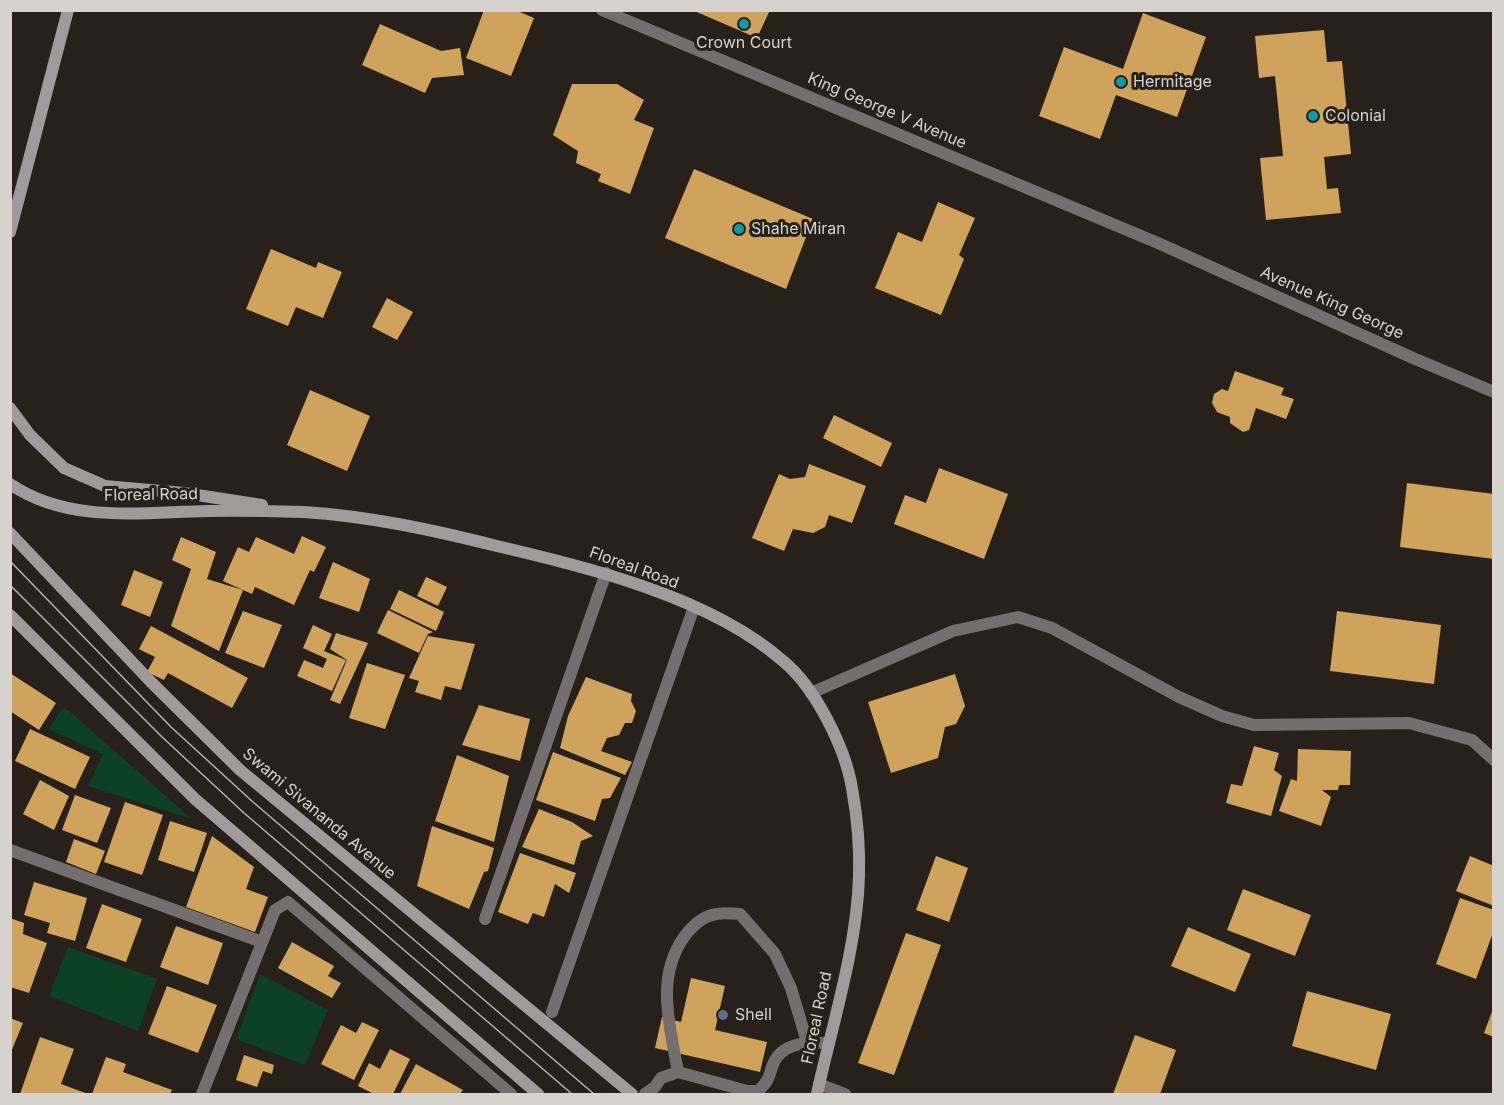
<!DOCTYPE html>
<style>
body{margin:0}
#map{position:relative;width:1504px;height:1105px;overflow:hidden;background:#28211b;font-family:Inter,sans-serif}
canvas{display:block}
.frame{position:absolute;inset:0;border:12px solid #d6d2ce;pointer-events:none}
</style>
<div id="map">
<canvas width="1504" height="1105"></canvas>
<div class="frame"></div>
</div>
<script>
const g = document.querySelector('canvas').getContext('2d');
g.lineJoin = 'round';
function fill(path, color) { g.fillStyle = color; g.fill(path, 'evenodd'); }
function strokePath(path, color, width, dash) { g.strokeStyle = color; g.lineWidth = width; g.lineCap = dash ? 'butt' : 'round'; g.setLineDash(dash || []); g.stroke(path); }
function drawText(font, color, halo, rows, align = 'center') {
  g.font = font + ' Inter,sans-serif'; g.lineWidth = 6; g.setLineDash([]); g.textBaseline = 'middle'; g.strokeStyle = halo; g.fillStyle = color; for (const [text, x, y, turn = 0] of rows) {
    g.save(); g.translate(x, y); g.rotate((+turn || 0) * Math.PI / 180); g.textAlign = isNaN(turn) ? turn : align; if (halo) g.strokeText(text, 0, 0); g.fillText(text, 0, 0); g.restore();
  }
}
const green = new Path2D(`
 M62 708 68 710 192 819 88 786 103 754 49 729Z
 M68 947 157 979 138 1031 49 996Z
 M260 974 328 1010 305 1065 236 1039Z`);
const building = new Path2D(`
 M484 10H515L534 18 511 76 466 58Z
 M692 10H770L757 38Z
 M1143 13 1206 37 1177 117 1116 95 1100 139 1039 116 1064 47 1123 69Z
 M380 24 441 51 460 48 464 75 432 78 425 93 362 65Z
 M1324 30 1327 62 1342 61 1351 154 1324 157 1327 189 1338 188 1341 213 1266 220 1260 158 1283 156 1275 76 1259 78 1255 36Z
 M572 84H617L644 100 634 120 654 128 630 194 598 181 601 174 576 163 578 151 553 135Z
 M694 169 813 219 786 289 665 238Z
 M938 202 975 218 959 255 964 259 941 315 875 288 898 232 922 242Z
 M271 249 316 268 318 262 342 272 323 318 296 307 288 326 246 309Z
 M387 298 413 312 397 340 372 327Z
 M1235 371 1284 388 1281 395 1294 399 1286 419 1256 408 1249 430 1243 432 1230 423V417L1217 412 1212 403 1214 394 1222 389 1228 391Z
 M310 390 370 416 347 471 287 445Z
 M834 415 892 443 881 467 823 438Z
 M809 464 866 486 852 523 829 515 825 527 813 533 793 529 784 551 752 538 779 474 790 479 805 477Z
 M939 468 1008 494 984 559 894 524 905 495 926 503Z
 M1407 483 1494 494V559L1400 547Z
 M302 536 326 547 314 572 310 570 294 605 255 587 252 594 223 581 238 547 249 552 256 537 294 554Z
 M181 537 216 552 207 579 243 590 219 651 171 626 191 569 172 560Z
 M333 562 370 579 359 612 319 598Z
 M134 570 163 582 150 617 121 605Z
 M426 577 447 587 438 606 417 596Z
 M399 590 444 612 436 631 390 609Z
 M388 610 433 632 428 634 419 653 377 633Z
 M243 611 282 625 264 668 225 653Z
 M1337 611 1441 625 1434 684 1330 671Z
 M313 625 332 634 324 651 346 660 332 691 297 676 304 660 323 668 327 659 303 648Z
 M151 626 248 678 232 708 168 673 164 680 147 672 155 657 139 649Z
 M336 633 368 643 340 704 330 700 347 660 330 649Z
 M428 636 475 644 461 690 445 686 441 700 415 692 419 681 409 678Z
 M367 663 405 675 385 729 349 718Z
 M10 673 56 703 39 730 10 711Z
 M955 674 965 706 956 724 945 727 938 758 891 773 868 702Z
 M586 677 632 694 631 701 636 711 632 723H625L619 735 607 738 601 751 632 762 625 775 560 748 568 716Z
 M479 705 530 719 520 761 462 745Z
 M30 729 90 757 75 789 15 761Z
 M1254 746 1279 753 1274 770 1282 776 1271 816 1226 803 1231 784 1242 786Z
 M1298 749 1351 751 1350 785H1339L1338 790H1322L1331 797 1321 826 1279 811 1291 779 1297 781Z
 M553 752 621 778 610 798 602 799 595 821 536 800Z
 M457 755 509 776 494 842 435 821Z
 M40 780 69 796 54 830 23 814Z
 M75 795 111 808 97 843 62 830Z
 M125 802 163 815 142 875 104 862Z
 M539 809 572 822 593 836 581 841 574 865 522 847Z
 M170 821 207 833 194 872 158 860Z
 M432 826 494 848 488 871 484 872 469 909 417 886Z
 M212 836 254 867 246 889 268 897 255 932 186 907Z
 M74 839 105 851 96 874 66 862Z
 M520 853 576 873 569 893 555 884 544 917 533 913 528 924 498 912Z
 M936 856 968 868 949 922 916 910Z
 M1470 856 1494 866V906L1456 891Z
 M34 882 87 898 75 941 47 933 50 923 24 915Z
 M1243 889 1311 915 1295 956 1227 930Z
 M1460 898 1494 910V930L1476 979 1436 964Z
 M102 904 142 919 126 962 86 948Z
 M10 918 24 923 23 934 47 943 29 993 10 987Z
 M176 926 223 943 208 985 160 967Z
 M1188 927 1251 954 1235 992 1171 966Z
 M906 933 941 945 894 1075 858 1063Z
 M292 942 334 966 328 976 341 983 332 998 278 968Z
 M691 978 725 986 715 1030 767 1042 760 1072 655 1048 662 1017 681 1022Z
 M167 986 217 1005 198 1053 148 1034Z
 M1307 991 1391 1014 1376 1070 1292 1046Z
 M1493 1009H1494V1037L1484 1033Z
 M10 1018 23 1023 11 1052H10Z
 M362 1022 379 1030 354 1080 321 1064 341 1025 356 1033Z
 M1135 1035 1176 1050 1160 1094H1113Z
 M40 1037 74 1049 61 1084 88 1094H20Z
 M390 1049 410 1059 393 1094H374L358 1086 369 1063 380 1069Z
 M244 1055 274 1065 272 1074 263 1071 257 1087 236 1080Z
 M106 1057 126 1064 123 1072 172 1090 170 1094H92Z
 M416 1064 463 1090 460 1094H400Z`);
const lane = new Path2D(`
 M678 1072C670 1026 655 978 684 937 692 926 702 916 717 914 724 912 733 914 740 914L775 954 791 988 807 1042
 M645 1094 655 1087 661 1078 678 1072 747 1091H758C767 1083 769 1078 772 1067 780 1042 807 1042 828 1043`);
const street = new Path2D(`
 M602 10 1158 243 1413 358 1494 392
 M811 693 953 631 1018 617 1052 628 1179 697 1222 716 1254 725 1409 723 1472 740 1494 760
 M10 850 262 942
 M485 919 606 573
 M552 1012 694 607
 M819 1084 845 1094
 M202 1094 275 910 288 902 511 1094`);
const secondary = new Path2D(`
 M10 232 68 10
 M10 408 30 435 64 468 105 486 184 493 262 505
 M10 484C69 524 141 512 208 511 239 510 272 511 303 512 369 516 433 530 497 546 590 568 710 597 783 661 815 687 845 747 852 788 857 816 860 848 859 876 857 948 832 1025 817 1094
 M10 533 151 682 240 770 632 1094
 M10 615 195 799 538 1094`);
const tram = new Path2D(`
 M10 561 171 727 253 802 594 1094
 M10 585 161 736 244 813 572 1094`);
const markers = [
 [744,24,6,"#0f9aa8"],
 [1121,82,6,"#0f9aa8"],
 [1313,116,6,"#0f9aa8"],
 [739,229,6,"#0f9aa8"],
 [723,1015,6,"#5c6f8a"]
];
const poiNames = [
 ["Crown Court",744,43,"center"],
 ["Hermitage",1133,82],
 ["Colonial",1325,116],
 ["Shahe Miran",751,229],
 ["Shell",735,1015]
];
const streetNames = [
 ["King George V Avenue",887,111,23],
 ["Avenue King George",1332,303,24],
 ["Floreal Road",151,495,-1],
 ["Floreal Road",634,568,20],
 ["Swami Sivananda Avenue",319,814,40],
 ["Floreal Road",817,1018,-78]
];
fill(green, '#0c4125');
fill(building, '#d0a35d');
strokePath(lane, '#746e6f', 12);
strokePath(street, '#746e6f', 12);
strokePath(secondary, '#a29a9a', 12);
strokePath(tram, '#b8b3af', 1.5);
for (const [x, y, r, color] of markers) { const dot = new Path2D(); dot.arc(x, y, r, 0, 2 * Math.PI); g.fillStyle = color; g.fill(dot); strokePath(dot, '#28211b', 2); }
drawText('16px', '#d6d2ce', '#28211b', poiNames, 'left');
drawText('16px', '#d6d2ce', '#28211b', streetNames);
</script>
